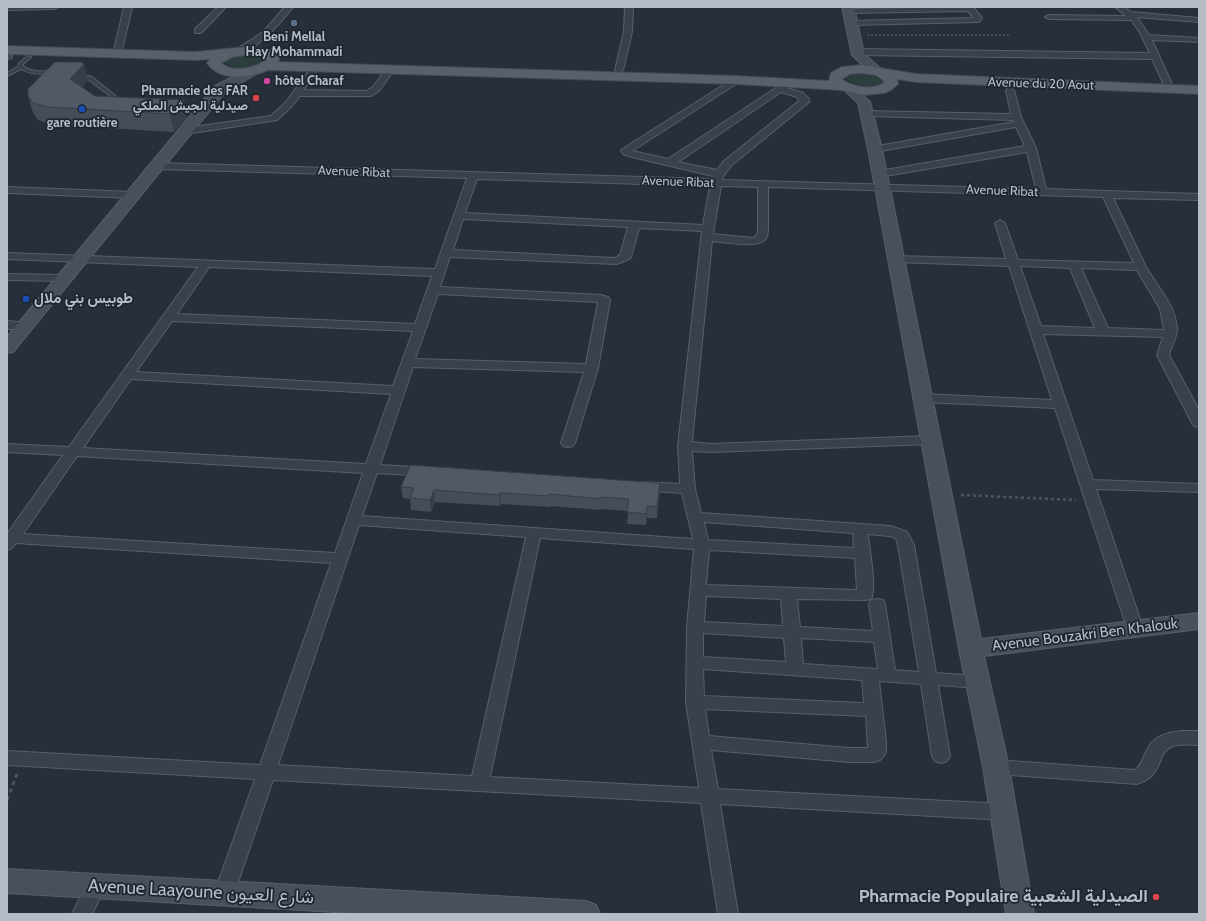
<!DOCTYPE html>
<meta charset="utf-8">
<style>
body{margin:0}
#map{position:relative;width:1206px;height:921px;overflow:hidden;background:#262f3a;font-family:Cabin,sans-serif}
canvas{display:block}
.frame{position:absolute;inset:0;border:8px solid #b6bcc6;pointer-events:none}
</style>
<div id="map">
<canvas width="1206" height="921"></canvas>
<div class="frame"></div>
</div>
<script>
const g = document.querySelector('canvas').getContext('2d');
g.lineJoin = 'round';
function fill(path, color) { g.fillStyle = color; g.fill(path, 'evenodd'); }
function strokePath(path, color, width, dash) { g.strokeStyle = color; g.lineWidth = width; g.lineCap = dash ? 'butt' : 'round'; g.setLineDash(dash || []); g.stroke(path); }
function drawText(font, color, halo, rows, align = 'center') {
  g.font = font + ' Cabin,Vazirmatn,sans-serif'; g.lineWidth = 3.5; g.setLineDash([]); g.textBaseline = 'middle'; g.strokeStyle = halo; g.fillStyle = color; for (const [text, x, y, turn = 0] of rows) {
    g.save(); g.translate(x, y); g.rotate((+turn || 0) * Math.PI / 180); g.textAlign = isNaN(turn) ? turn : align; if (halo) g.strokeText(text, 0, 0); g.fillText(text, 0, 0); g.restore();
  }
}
const green = new Path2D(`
 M255 52 271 61C257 66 239 74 226 64V59L229 57Z
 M868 70 888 80C878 88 852 89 845 77L846 75Z`);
const pathFar2 = new Path2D(`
 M867 35H1010`);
const pathFar1 = new Path2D(`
 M961 495 1076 500`);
const path = new Path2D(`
 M7 800 17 774`);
const lane = new Path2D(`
 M11 56H12V58L7 59V57Z
 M28 56 31 57 22 65C30 73 43 71 54 71L56 72 54 73C43 74 31 75 21 69L7 76V73L19 66 18 64Z
 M76 73 92 77 123 102 119 103 88 79 76 75Z`);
const street = new Path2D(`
 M7 7H58L54 9 7 10Z
 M124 7H132L121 54 117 57 113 54Z
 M218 7H226L201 33H195V29Z
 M285 7H293C284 19 252 56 237 53L236 51 237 49 263 32Z
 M625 7H633L632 32 623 70 619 73 615 70 624 32Z
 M973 7 982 18 979 22 852 25H849V21L974 18 968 11 849 13 845 11 849 9Z
 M1115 7H1124L1131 12 1199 18V22L1137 17 1149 35 1199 38V42L1152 40 1174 89 1173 91 1170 92 1166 89 1152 59 858 55 854 52 858 49 1150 53 1139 31 1131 20 1049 19 1045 17 1049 15 1126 16Z
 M316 64 320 67 303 90 366 91 373 87 387 68 390 67 394 70 379 91 371 96H300L292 106 277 120 186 134 181 131 186 128 271 116 286 102 313 65Z
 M736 77 740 80 739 82 632 151 668 159 788 80 792 83 787 88 803 93 809 99V102L732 165 724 175 722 180 1036 189 1027 152 879 177 874 174 879 171 1025 146 1016 127 875 152 870 149 872 147 1014 122 1013 120 867 116 864 115 862 113 864 111 1011 114 1006 90 1010 87 1014 90 1021 117 1036 148 1046 189 1199 194V200L1113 198C1124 221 1135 244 1146 267 1157 286 1176 306 1177 329 1177 338 1171 346 1169 355L1199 410V427L1194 426 1192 423 1157 355 1163 337 1043 334 1093 480 1199 484V492L1096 489 1143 628 1141 632 1135 634 1129 632 1127 628 1055 408 923 402 918 401 916 398 918 395 923 394 1052 400 1009 266 896 262 890 259 896 256 1006 259 995 223 1000 220 1005 223 1018 260 1134 263 1103 197 768 187V230C768 234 767 239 763 241 754 248 724 242 712 241L692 442 710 444 931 436 936 437 938 440 936 443 931 444 710 452 692 451 695 489 701 513 891 526 907 532 914 545 936 673 978 676 984 678 987 682 984 686 978 688 938 685 950 756 947 761 941 763 935 761 932 756 921 684 879 681 886 742V752L883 757 880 760 874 762H849L711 750 718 789 1004 804 1011 807 1013 812 1011 817 1004 820 720 804 738 914H718L701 803 273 780 234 894 231 900 224 903 217 900 214 894 255 779 7 765V751L260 765 331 563 16 543 12 548 7 550V534L63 455 7 452V444L69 447 198 267 7 259V253L435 269 467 178 157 169 152 166 157 163 712 179 713 176 628 156 623 154 621 150ZM781 92 797 97 799 101 724 161 717 170 678 162ZM477 179 710 186 703 225 465 213ZM721 186 758 187V230L756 236 753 238 713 234ZM463 219 628 227 620 255 615 258 453 250ZM639 228 702 231 678 446 680 484 642 482 637 483 635 486 637 489 642 490 682 493 693 539 362 516 377 473 428 476 433 475 435 472 433 469 428 468 380 465 413 367 584 372 561 443 563 446 568 447 573 446 575 443 598 368 610 300 608 297 601 295 440 287 450 257 617 264 629 259 631 257ZM1020 266 1070 268 1095 328 1041 326ZM209 267 432 276 415 324 177 314ZM1081 268 1137 270 1160 309 1164 330 1108 328ZM438 294 598 302 586 364 415 359ZM172 321 413 331 393 386 136 372ZM131 379 391 394 366 464 83 448ZM77 456 363 473 335 553 23 534ZM704 522 853 533 854 548 708 540ZM359 525 526 537 472 776 278 765ZM868 534 889 536 896 538 898 545 919 672 895 670 885 604 883 600 877 599 871 600 869 604 873 631 800 627 797 599 865 600 871 599C877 589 869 547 868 534ZM540 538 694 549 687 627 686 702 699 788 490 777ZM709 550 855 558 857 590 706 585ZM706 596 781 599 783 626 704 622ZM703 633 784 638 786 662 703 657ZM801 638 874 642 878 669 803 664ZM703 669 862 680 864 703 704 696ZM705 709 866 716 868 748H849L709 736Z
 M7 187 133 192 138 195 133 198 7 193Z
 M7 274 64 275 68 276 70 278 68 280 64 281 7 280Z
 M7 321 29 323 31 326 29 329H7Z
 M1183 731H1199V745C1190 745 1179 743 1171 747 1156 753 1165 775 1137 784L996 774 990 772 987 767 990 762 996 760 1135 770C1141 765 1142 761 1145 754 1152 737 1165 732 1183 731Z
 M96 878 103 880 106 886 92 914H72L89 880Z`);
const secondary = new Path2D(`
 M842 7H854L864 54 880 68 882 71 880 74H872L852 55Z
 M254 66 258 67 260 70 258 73 225 92 13 352 7 353V337L215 86Z
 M848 84 852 85 870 102 882 149 981 639 1199 613V629L984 656 1009 767 1034 914H1006L983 767 959 649 868 149 858 103 842 88 844 85Z
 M7 869 586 901 596 905 600 914H370L7 893Z`);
const primary = new Path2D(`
 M7 46 195 52 246 47 269 49 280 57 278 62 736 76 829 81 831 73 842 67 861 65 916 74 1199 86V94L916 82 897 79 898 84 891 90 884 93 863 95 841 90 736 84 268 70C250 78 220 82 207 63L210 59 195 60 7 54ZM246 55 261 56 266 59C257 69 232 73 221 63L232 57ZM861 73 876 75 883 80 884 83C872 90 853 88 842 79L850 74Z`);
const wall = new Path2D(`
 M84 64 88 81 82 87 95 96 184 100 187 117 174 132 53 125 38 120 33 113 28 96Z
 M401 487 660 494 657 518H647L646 525 627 524 628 511 601 509V510L550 506V507L501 504 500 506 435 502 431 512 411 510 410 499 403 498Z`);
const shadedWall = new Path2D(`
 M84 64 88 81 74 96 70 79Z
 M184 100 187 117 174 132 170 114Z
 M660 483V494L657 518V507Z
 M434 490 435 502 431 512 430 500Z
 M500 493 501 504 500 506 499 495Z
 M647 506V518L646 525V514Z`);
const building = new Path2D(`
 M55 62H81L84 64 70 79 95 96 184 100 170 114 48 107 33 103 28 96V89Z
 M411 465 660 483 657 507 647 506 646 514 627 512 629 499 601 497V499L550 494 549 496 500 493 499 495 434 490 430 500 410 498 414 488 401 487Z`);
const markers = [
 [294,23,4,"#5c6f8a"],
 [267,81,4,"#d1479c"],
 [256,98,4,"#e0444e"],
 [82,109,4,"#1a4fb4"],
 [26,299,4,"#1a4fb4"],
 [1156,897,4,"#e0444e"]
];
const farPoinames = [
 ["Beni Mellal",294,37],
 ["Hay Mohammadi",294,52],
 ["hôtel Charaf",275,81,"left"],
 ["Pharmacie des FAR",248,91,"right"],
 ["صيدلية الجيش الملكي",248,106,"right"],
 ["gare routière",82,123]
];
const farStreetnames = [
 ["Avenue du 20 Aout",1041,84,2],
 ["Avenue Ribat",354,172,2],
 ["Avenue Ribat",678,182,2],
 ["Avenue Ribat",1002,191,2]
];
const poiNames = [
 ["طوبيس بني ملال",34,299]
];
const streetNames = [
 ["Avenue Bouzakri Ben Khalouk",1085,635,-7]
];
const nearStreetnames = [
 ["Avenue Laayoune شارع العيون",201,892,3]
];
const nearPoinames = [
 ["Pharmacie Populaire الصيدلية الشعبية",1148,897]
];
fill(green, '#2b3d3d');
strokePath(lane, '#585f69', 2);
strokePath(street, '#585f69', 2);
strokePath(secondary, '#585f69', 2);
strokePath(primary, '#434a54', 2);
strokePath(pathFar2, '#48585b', 1.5, [2, 2]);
strokePath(pathFar1, '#48585b', 2.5, [3, 3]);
strokePath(path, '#48585b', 3, [4, 4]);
fill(lane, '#3a414b');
fill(street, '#3a414b');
fill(secondary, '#48505d');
fill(primary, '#58606b');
fill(wall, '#454d57');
fill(shadedWall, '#383e47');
fill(building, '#505965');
strokePath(building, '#383e47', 1);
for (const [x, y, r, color] of markers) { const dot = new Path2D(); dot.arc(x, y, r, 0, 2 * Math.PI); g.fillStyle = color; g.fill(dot); strokePath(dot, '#1f2630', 1.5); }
drawText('bold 13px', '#b6bcc6', '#1f2630', farPoinames);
drawText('13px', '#b6bcc6', '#1f2630', farStreetnames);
drawText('bold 15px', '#b6bcc6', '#1f2630', poiNames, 'left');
drawText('15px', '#b6bcc6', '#1f2630', streetNames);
drawText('18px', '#b6bcc6', '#1f2630', nearStreetnames);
drawText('bold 18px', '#b6bcc6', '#1f2630', nearPoinames, 'right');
</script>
